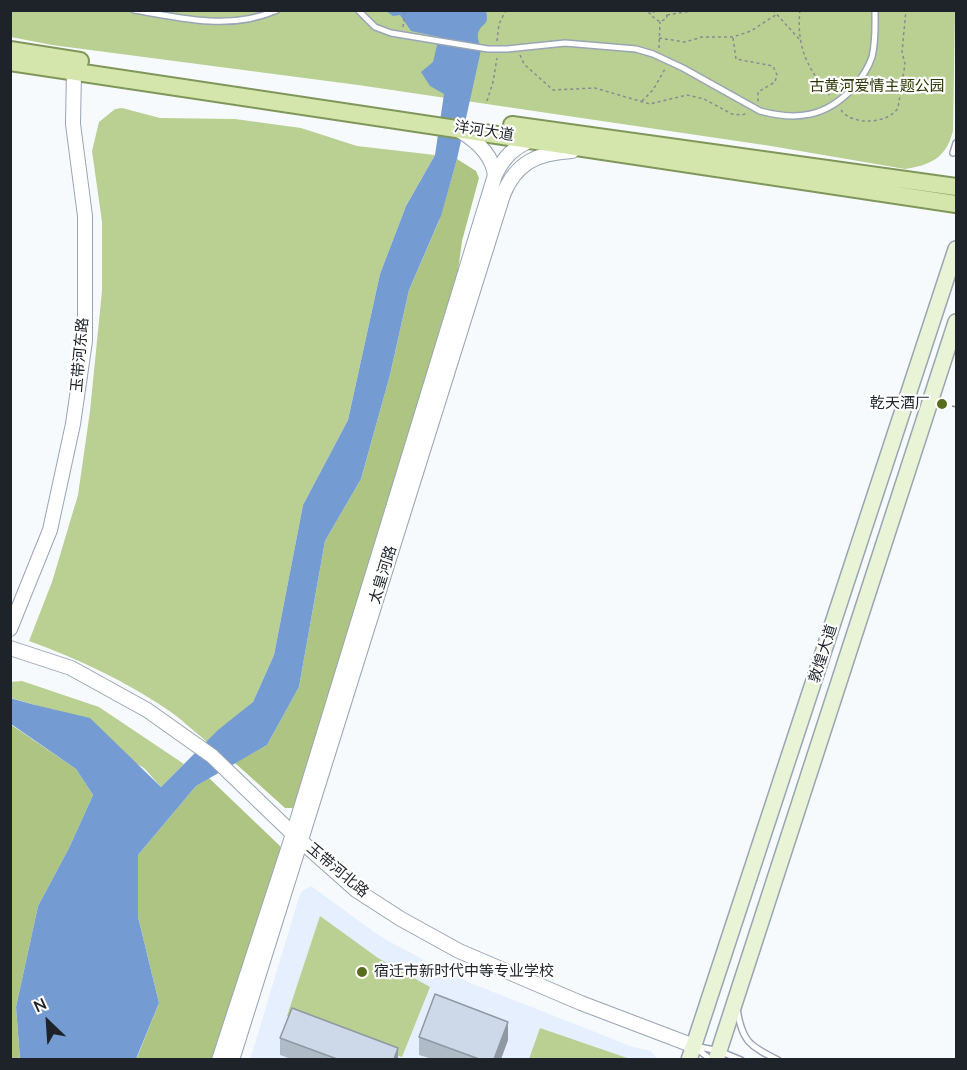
<!DOCTYPE html>
<meta charset="utf-8">
<style>
body{margin:0}
#map{position:relative;width:967px;height:1070px;overflow:hidden;background:#f7fafd;font-family:"Nunito Sans",sans-serif}
canvas{display:block}
.frame{position:absolute;inset:0;border:12px solid #1e2329;pointer-events:none}
.north{position:absolute;left:18px;top:992px;width:60px;height:60px;-webkit-text-stroke:4px #fff;paint-order:stroke;rotate:335deg;font-size:16px;font-weight:700;line-height:24px;text-align:center;color:#1e2329}
.north::after{content:'';display:block;margin:auto;width:21px;height:27px;background:#1e2329;clip-path:polygon(50% 0,100% 100%,50% 72%,0 100%)}
</style>
<div id="map">
<canvas width="967" height="1070"></canvas>
<div class="frame"></div>
<div class="north">N</div>
</div>
<script>
const g = document.querySelector('canvas').getContext('2d');
g.lineJoin = 'round';
function fill(path, color) { g.fillStyle = color; g.fill(path, 'evenodd'); }
function strokePath(path, color, width, dash) { g.strokeStyle = color; g.lineWidth = width; g.lineCap = dash ? 'butt' : 'round'; g.setLineDash(dash || []); g.stroke(path); }
function drawText(font, color, halo, rows, align = 'center') {
  g.font = font + ' "Nunito Sans","Noto Sans SC",sans-serif'; g.lineWidth = 4.5; g.setLineDash([]); g.textBaseline = 'middle'; g.strokeStyle = halo; g.fillStyle = color; for (const [text, x, y, turn = 0] of rows) {
    g.save(); g.translate(x, y); g.rotate((+turn || 0) * Math.PI / 180); g.textAlign = isNaN(turn) ? turn : align; if (halo) g.strokeText(text, 0, 0); g.fillText(text, 0, 0); g.restore();
  }
}
const built = new Path2D(`
 M311 886 381 937 428 962 468 982 633 1047 651 1051 658 1059 250 1060 299 897 302 891Z`);
const green = new Path2D(`
 M10 11H955L953 131C946 158 931 165 905 169L771 146 358 85 52 45 11 37Z
 M122 108 160 118 235 119 301 128 357 146 435 155 406 206 380 274 348 420 303 505 274 655 253 702 207 742C195 732 183 721 171 712 127 682 79 659 29 641L52 582 78 495 90 411 102 291V222L92 151 99 122 115 109Z
 M22 681 99 707 184 764 161 787 144 768 35 705 11 698 10 682Z
 M320 916 378 958 430 987 402 1057 287 1016Z
 M540 1028 630 1059H529Z`);
const forest = new Path2D(`
 M457 159 476 171 479 178 462 241 457 279 297 799 293 808H285L235 763 267 745 299 687 325 541 361 479 390 375 409 290 439 221Z
 M10 724 76 769 93 795 69 848 38 906 16 1007 20 1060 10 1059Z
 M209 778 280 846 282 854 216 1059 136 1060 159 1003 138 917V855L196 786Z`);
const water = new Path2D(`
 M386 11H486C490 27 481 22 478 34 477 38 480 45 481 50L457 159 441 216 409 290 390 375 361 479 325 541 299 687 267 745 196 786 138 855V917L159 1003 136 1059H20L16 1007 38 906 69 848 93 795 76 769 11 724 10 698 35 705 90 718 161 787 218 730 253 702 274 655 303 505 348 420 380 274 406 206 435 155 444 94 430 86 421 72 433 62 439 37 411 31 400 15 393 16Z`);
const path = new Path2D(`
 M643 10 653 15
 M654 10 653 17 660 22 667 18 666 10
 M773 10 799 39
 M800 10C796 48 808 69 831 97
 M667 15 698 10
 M403 27 405 10
 M659 38 685 42 702 37H733L751 31 777 14
 M733 38 736 59 773 66 777 75 775 82 758 92V102
 M497 41 499 24 506 10
 M659 48 660 22
 M520 55 524 64 553 90 595 88 650 104 687 95 704 99 732 114 742 115 748 113
 M487 101 493 82 497 58
 M642 101 653 90 665 69
 M841 110C852 126 888 124 898 108L905 64 902 52 906 10
 M952 406 956 407`);
const service = new Path2D(`
 M134 10C182 18 230 31 277 10
 M358 10 375 27 391 33 488 49H507L565 43 636 49 653 54 683 68 760 111C797 121 826 117 853 88 861 79 868 69 872 57 876 41 875 26 875 10
 M953 153 956 143
 M737 1009C742 1041 749 1046 778 1060
 M695 1046 719 1051 741 1060
 M695 1047 711 1060`);
const tertiary = new Path2D(`
 M495 175C504 157 513 148 531 140
 M10 629 50 530 73 424 85 341V216L73 124 74 71
 M10 648 71 668 147 710 212 756 293 834 356 890 401 919 459 951 581 1003 694 1046
 M219 1060 293 834 495 175C492 154 477 141 460 131
 M232 1060 503 195C516 162 538 153 572 151`);
const secondary = new Path2D(`
 M689 1060 956 249
 M716 1060 956 322`);
const primary = new Path2D(`
 M10 50 80 61
 M10 62 956 204
 M512 125 956 187`);
const wall = new Path2D(`
 M419 1037 508 1040 501 1059H432L419 1055Z
 M280 1038 398 1059H291L280 1055Z`);
const shadedWall = new Path2D(`
 M508 1022V1040L501 1059H494Z
 M398 1048V1059H394Z`);
const building = new Path2D(`
 M435 994 508 1022 494 1059H479L419 1037Z
 M292 1008 398 1048 394 1059H337L280 1038Z`);
const markers = [
 [942,404,6,"#576d1d"],
 [362,972,6,"#576d1d"]
];
const parkNames = [
 ["古黄河爱情主题公园",877,87]
];
const streetNames = [
 ["洋河大道",484,132,9],
 ["玉带河东路",81,355,-85],
 ["太皇河路",384,575,-73],
 ["敦煌大道",824,654,-72],
 ["玉带河北路",337,871,40]
];
const poiNames = [
 ["乾天酒厂",930,404],
 ["宿迁市新时代中等专业学校",374,972,"left"]
];
fill(built, '#e5effd');
fill(green, '#bacf92');
fill(forest, '#aec482');
fill(water, '#749cd2');
strokePath(service, '#99a5b4', 8);
strokePath(tertiary, '#99a5b4', 16);
strokePath(secondary, '#99a5b4', 18);
strokePath(primary, '#81975a', 20);
strokePath(path, '#888c91', 1.5, [3, 3]);
strokePath(service, '#fff', 5);
strokePath(tertiary, '#fff', 14);
strokePath(secondary, '#e9f3d5', 15);
strokePath(primary, '#d4e6ac', 16);
fill(wall, '#b0bbc8');
fill(shadedWall, '#9098a3');
fill(building, '#cdd9e9');
strokePath(building, '#9098a3', 1.5);
for (const [x, y, r, color] of markers) { const dot = new Path2D(); dot.arc(x, y, r, 0, 2 * Math.PI); g.fillStyle = color; g.fill(dot); strokePath(dot, '#fff', 2); }
drawText('15px', '#2b3806', '#fff', parkNames);
drawText('15px', '#1e2329', '#fff', streetNames);
drawText('15px', '#1e2329', '#fff', poiNames, 'right');
</script>
